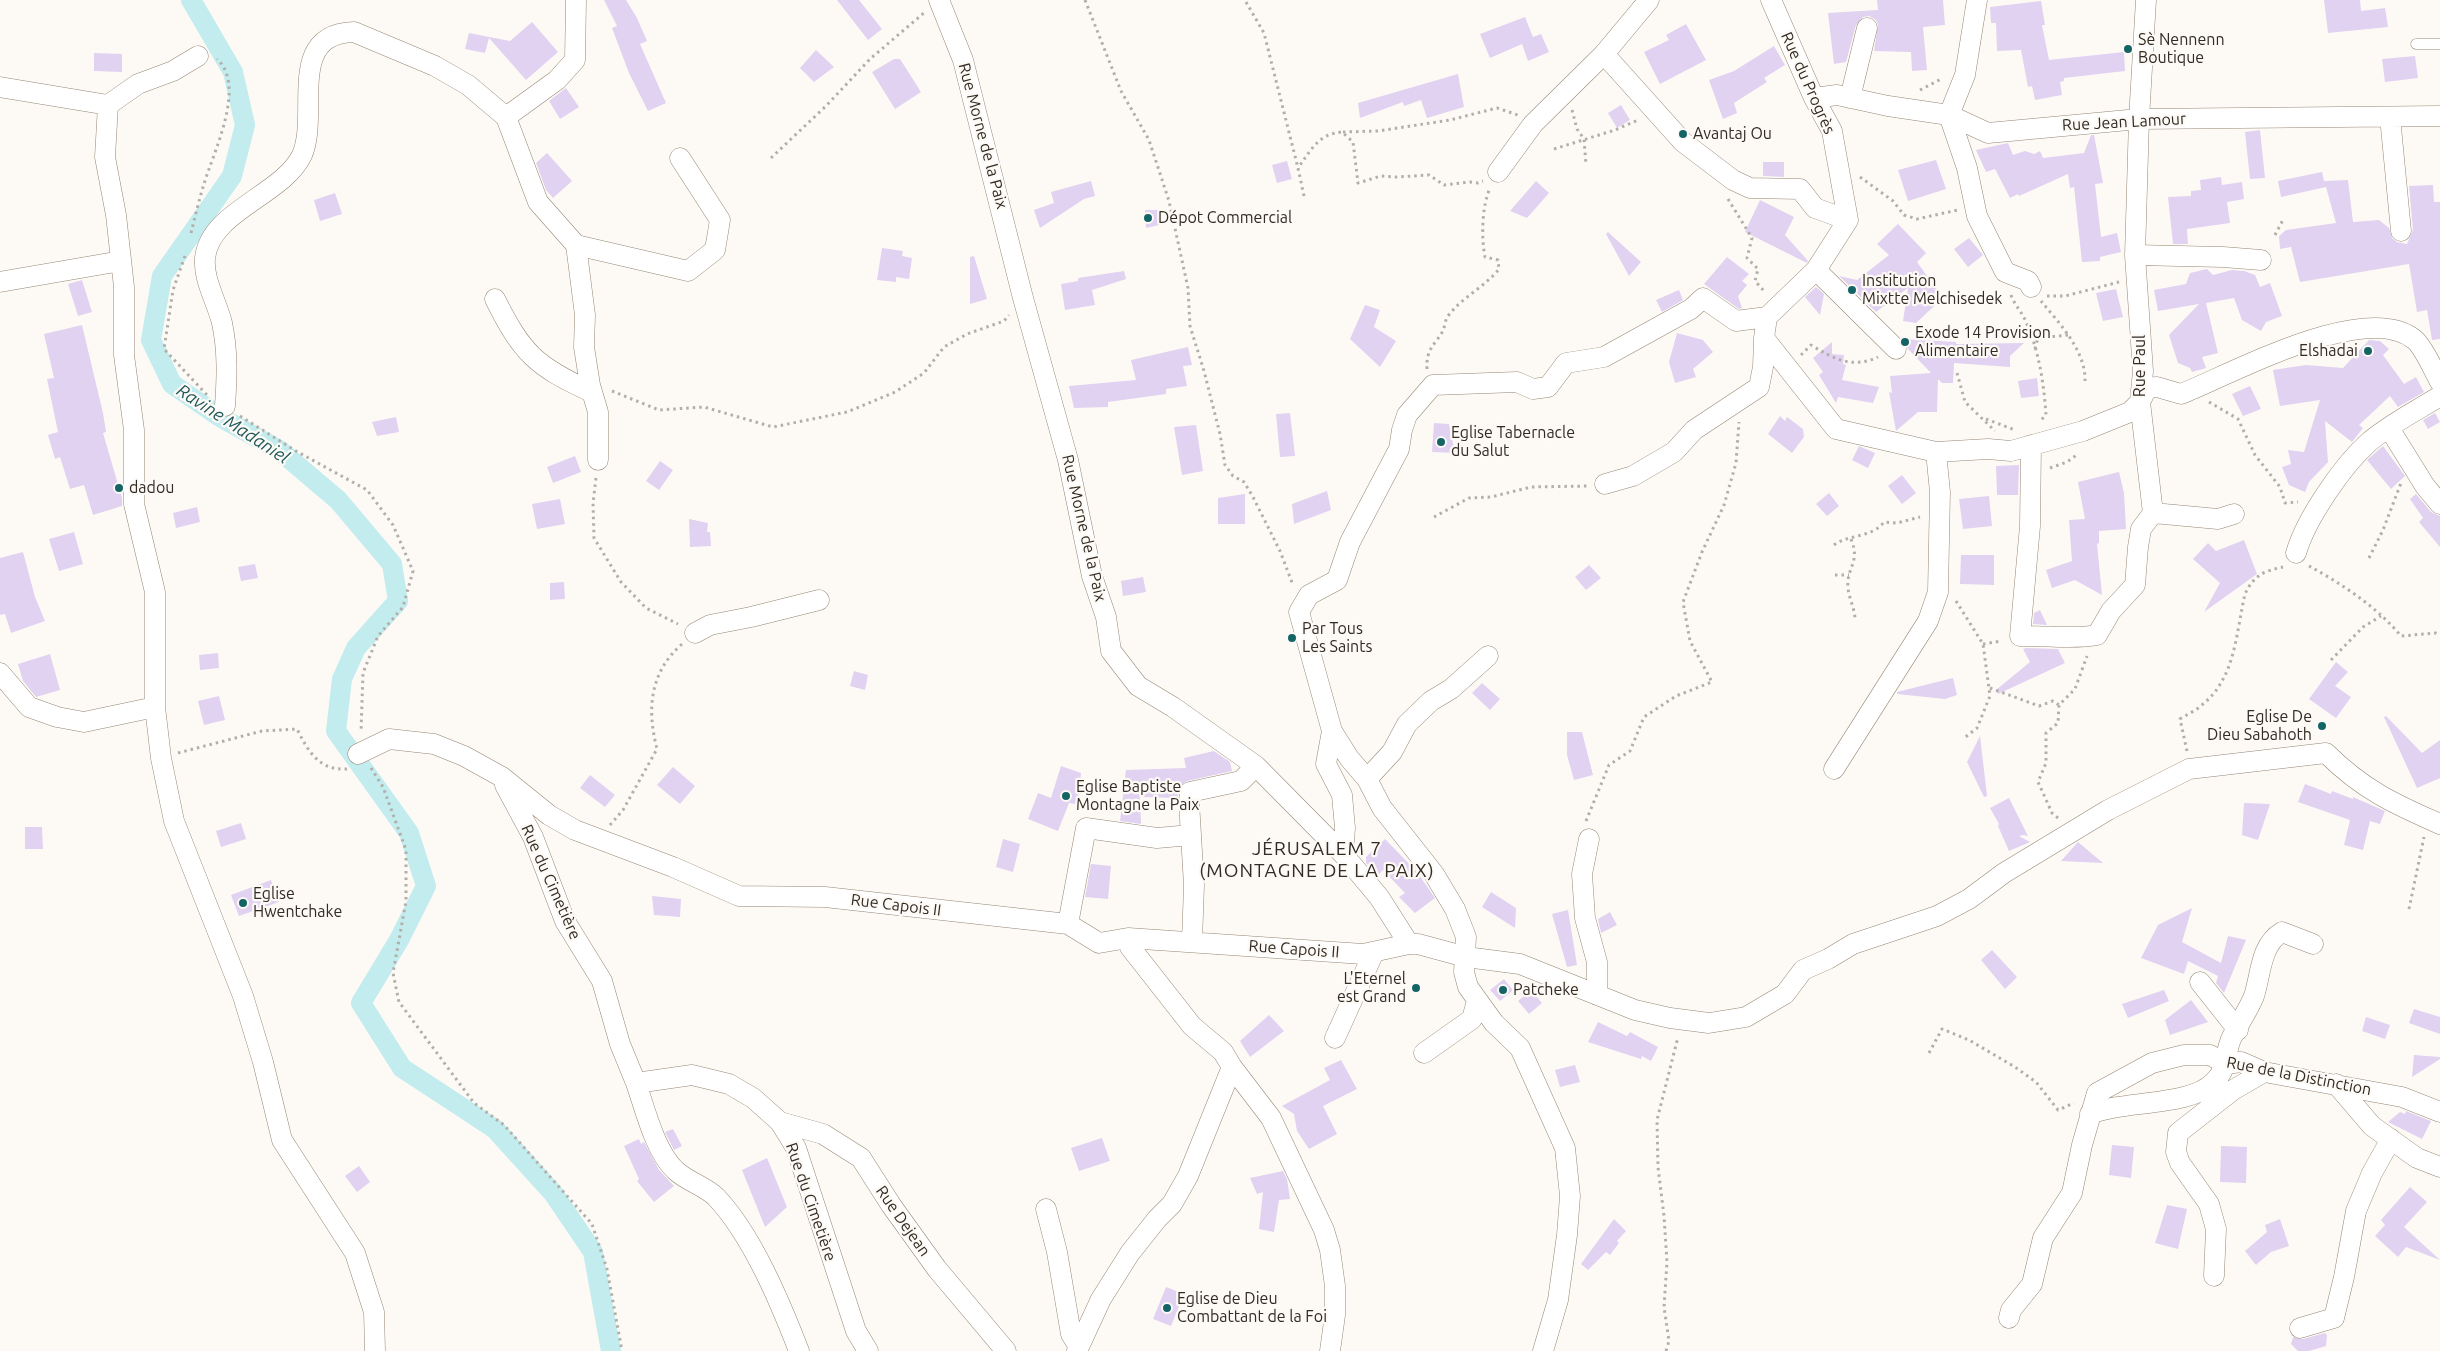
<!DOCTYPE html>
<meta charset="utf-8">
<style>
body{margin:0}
canvas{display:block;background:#fdfaf6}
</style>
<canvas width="2440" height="1351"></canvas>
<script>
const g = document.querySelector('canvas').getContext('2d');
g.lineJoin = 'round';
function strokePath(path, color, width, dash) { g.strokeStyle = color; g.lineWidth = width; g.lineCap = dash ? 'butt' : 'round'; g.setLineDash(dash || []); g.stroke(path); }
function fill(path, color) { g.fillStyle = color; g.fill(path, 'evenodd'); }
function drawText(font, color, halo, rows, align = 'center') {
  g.font = font + ' Ubuntu,sans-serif'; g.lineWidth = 4.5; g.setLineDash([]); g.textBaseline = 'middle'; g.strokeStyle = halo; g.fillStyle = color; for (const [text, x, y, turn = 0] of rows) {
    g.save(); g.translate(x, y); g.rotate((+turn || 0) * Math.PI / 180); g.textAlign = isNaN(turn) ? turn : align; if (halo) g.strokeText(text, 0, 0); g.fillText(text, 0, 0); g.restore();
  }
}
const canal = new Path2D(`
 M191 0 233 72 245 125 232 176 162 276 151 340 172 384 220 417 279 450 338 500 392 564 398 601 356 648 342 679 336 731 409 833 426 886 399 940 361 1003 402 1068 495 1129 553 1193 593 1252 611 1351`);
const building = new Path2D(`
 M604 0H626L637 18 647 41 640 44 666 103 648 111 629 73 612 28 617 26Z
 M837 0H859L882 29 868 40Z
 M1877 0H1943L1945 25 1923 27 1927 70 1912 71 1911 52 1874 51 1878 25 1876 20 1869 16 1863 17 1856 25 1846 62 1834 64 1828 13 1878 10Z
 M2324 0H2360L2361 11 2385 8 2388 27 2328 33Z
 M2041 1 2045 25H2042L2049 60 2124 52 2125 71 2064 78V81L2060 82 2062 95 2035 100 2032 86 2028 87 2021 50 1997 51 1996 23H1991L1990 7Z
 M1525 17 1533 37 1541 34 1549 52 1528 61 1522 44 1490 58 1480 34Z
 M532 22 558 52 526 80 489 38 485 53 465 49 469 33 510 41Z
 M1686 24 1706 60 1660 84 1644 52 1669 40 1666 35Z
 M1774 46 1785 65 1764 78 1767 82 1734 103 1737 113 1723 119 1709 80 1734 71Z
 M816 50 834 67 814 82 800 68Z
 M94 53 122 54V72L94 71Z
 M2415 56 2418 78 2385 82 2382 59Z
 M894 59H900L921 92 895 109 872 72Z
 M1458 74 1464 107 1427 118 1421 100 1404 106 1403 102 1360 118 1358 103Z
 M566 88 579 107 560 119 549 101Z
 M1621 105 1630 120 1617 128 1608 113Z
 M2260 130 2265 178 2250 179 2245 132Z
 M2091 135H2094L2103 183 2095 184 2101 237 2117 233 2121 252 2100 257V261L2082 262 2074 187 2070 188 2068 174 2019 196 2018 194 2010 198 1995 169 1986 172 1976 150 2008 143 2013 155 2025 151 2034 154 2040 151 2043 158 2084 153Z
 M547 153 572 181 553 198 546 190 536 163Z
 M1936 160 1946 189 1908 201 1898 170Z
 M1287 161 1292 179 1277 183 1272 165Z
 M1763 162H1784V177L1763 176Z
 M2322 172 2324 181 2348 180 2353 222 2379 220 2389 228 2392 238 2397 242 2407 244 2413 230 2409 186 2433 185 2434 202H2440V339L2432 340 2427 310 2417 312 2409 264 2300 282 2291 247 2280 249 2279 236 2286 230 2336 223 2326 187 2281 197 2278 181Z
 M2221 177 2222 185 2242 182 2244 199 2227 202 2230 223 2187 229 2188 244H2173L2168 197 2191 196V191L2201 190 2200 180Z
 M1091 181 1095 196 1084 199 1040 228 1034 210 1054 203 1051 192Z
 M1536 181 1549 193 1527 218 1510 211Z
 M335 193 342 214 320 221 314 200Z
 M1760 200 1794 217 1785 235 1808 261 1807 263 1745 232Z
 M1145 210H1160L1163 224 1146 228Z
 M1898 224 1926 253 1917 262 1943 298 1916 323 1903 321 1908 288 1876 312 1839 276 1857 280 1889 255 1877 244Z
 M1608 232 1641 262 1629 276 1606 234Z
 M1969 238 1983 255 1968 267 1954 249Z
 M882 248 903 251 902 256 912 258 909 279 896 277V282L877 280Z
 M974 256 987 299 970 304V257Z
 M1727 257 1749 274 1742 281 1747 285 1738 296 1742 308 1739 309 1704 284Z
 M2207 269 2213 275 2232 270 2244 271 2255 275 2260 287 2270 283 2282 316 2266 322 2261 331 2242 320 2234 298 2206 303 2218 353 2202 357 2206 368 2192 372 2190 368 2178 363 2169 335 2199 304 2158 311 2154 290 2186 284 2190 273Z
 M1124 271 1126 279 1092 290 1095 305 1065 310 1061 284 1078 281V278Z
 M82 280 92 312 78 316 68 284Z
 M1816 287 1824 294 1820 315 1805 297Z
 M2116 289 2123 317 2103 321 2096 293Z
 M1679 290 1683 300 1662 312 1656 300Z
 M1365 305 1380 310 1374 327 1396 341 1380 367 1350 339Z
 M82 325 103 413 106 432 103 433 122 498V506L93 515 84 485 70 489 60 457 55 459 48 435 58 432 47 379 54 378 44 334Z
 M1677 333 1703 340 1713 352 1693 369 1696 377 1675 383 1669 362Z
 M1903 339 1956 342V344L2024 343 2010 356V367L1954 363 1953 383H1942L1938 379 1937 412H1918L1896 431 1889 392 1892 393 1890 376 1931 373 1908 349Z
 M2369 340 2380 341 2389 349 2383 355 2404 384 2416 377 2424 392 2398 407 2390 396 2359 425 2363 428 2352 442 2325 421 2328 462 2309 482 2305 492 2289 485 2282 467 2291 464 2288 450 2304 452 2320 400 2280 406 2273 370 2306 365 2343 368Z
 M1832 342V354L1844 355 1843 364 1846 365 1842 380 1879 387 1873 403 1838 397 1836 403 1819 375 1823 372 1813 358Z
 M1188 347 1192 365 1183 366 1187 386 1166 389V394L1108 402V407L1074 408 1069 386 1136 380 1131 360Z
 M2037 378 2039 396 2021 398 2018 381Z
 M2250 386 2261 409 2243 416 2232 394Z
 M1290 413 1295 456 1280 457 1276 414Z
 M2435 413 2440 422 2428 429 2423 420Z
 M1780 416 1785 421 1787 417 1803 429 1804 437 1792 453 1768 434Z
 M396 417 399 432 377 436 372 422Z
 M1434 423 1449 424 1455 453 1432 452Z
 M1196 425 1203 471 1182 475 1174 427Z
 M1859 446 1875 453 1868 468 1852 460Z
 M2383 446 2405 476 2391 489 2367 460Z
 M575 456 581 472 553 483 547 467Z
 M660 461 673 470 659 490 646 481Z
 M2019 465 2018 495H1997L1996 466Z
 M2119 472 2124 493 2126 529 2099 531V543L2097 544 2102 595 2075 580 2052 588 2046 570 2072 561 2069 520 2085 519 2078 482Z
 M1902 475 1916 493 1902 504 1888 486Z
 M1327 491 1331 510 1294 524 1292 504Z
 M1829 493 1839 506 1827 516 1816 504Z
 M1245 494V524H1218V498Z
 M2416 494 2431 512 2440 516V547L2419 522 2423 518 2410 499Z
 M1989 496 1992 526 1963 529 1959 499Z
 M560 499 565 524 537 529 532 504Z
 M197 507 200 522 176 528 173 513Z
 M689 519 708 523 707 532H710L711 546 690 547Z
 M74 532 83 564 59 571 49 539Z
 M2244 540 2257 574 2204 612 2220 583 2193 559 2208 543 2216 551Z
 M23 552 35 597 45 621 11 633 5 614 0 615V558Z
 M1961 555H1994V585L1960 584Z
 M255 564 258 578 241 581 238 567Z
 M1589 565 1601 578 1586 590 1575 577Z
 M1143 577 1146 592 1123 596 1121 581Z
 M564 582 565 599 550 600V583Z
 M2040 610 2047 625 2033 624 2034 613Z
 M2026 648 2058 649 2065 663 1998 694 1996 690 2030 662 2023 649Z
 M218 653 219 668 200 670 199 655Z
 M50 654 60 690 36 697 23 681 18 664Z
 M2336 662 2348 672 2335 686 2351 697 2336 718 2309 699Z
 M854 671 868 675 865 690 850 686Z
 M1953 678 1957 695 1945 699 1897 694V692Z
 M1482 683 1500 699 1490 710 1472 693Z
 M219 696 225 720 204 725 198 701Z
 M2386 716 2422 753 2440 740V778L2417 788 2384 717Z
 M1567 732H1582L1593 775 1574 780 1567 755Z
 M1980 736 1987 796 1984 797 1967 762Z
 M1214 751 1230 762 1232 771 1187 781 1181 785 1177 798 1140 797 1141 824 1120 821 1126 770 1186 768 1184 758Z
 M1061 766 1081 773 1080 787 1075 804 1069 803 1058 831 1028 819 1038 793 1051 798Z
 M673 767 695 786 680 804 657 785Z
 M590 775 615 795 605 807 580 788Z
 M2305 784 2331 794 2332 791 2353 799V797L2385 811 2380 824 2370 821 2363 850 2344 845 2350 820 2298 802Z
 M2009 798 2028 836 2023 835 2019 836 2030 842 2009 851 1998 826 1999 824 1990 808Z
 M2244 803 2270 804 2258 840 2242 835Z
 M241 823 246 839 221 847 216 831Z
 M25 827H42L43 849H25Z
 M1003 839 1020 844 1013 872 996 867Z
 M1385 839 1417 872 1435 898 1415 913 1399 897 1405 893 1383 870 1378 875 1366 863V857Z
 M2078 842 2103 863 2061 861Z
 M1091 864 1111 866 1108 899 1085 897Z
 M271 880 279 902 239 916 231 895Z
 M1491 892 1516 908 1515 928 1482 907Z
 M652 896 681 899 680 917 654 915Z
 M2192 908 2182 942 2221 963 2228 936 2246 940 2224 993 2216 983 2218 976 2188 961 2184 974 2141 958 2158 925Z
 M1568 910 1577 965 1567 967 1552 914Z
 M1610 912 1617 925 1601 933 1598 919Z
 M1992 950 2017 977 2005 989 1981 960Z
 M1504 979 1513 990 1500 1001 1490 990Z
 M1531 990 1542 1003 1529 1014 1518 1001Z
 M2164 990 2169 1001 2128 1018 2122 1004Z
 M2191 1000 2208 1022 2170 1035 2165 1020Z
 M2414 1009 2440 1017V1034L2409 1023Z
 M1269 1015 1284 1031 1250 1057 1240 1041Z
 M2366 1017 2390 1025 2385 1039 2362 1031Z
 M1598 1022 1627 1036 1630 1032 1658 1047 1651 1061 1642 1056 1641 1059 1588 1042Z
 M2414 1055 2440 1057V1059L2412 1077Z
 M1341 1060 1357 1089 1323 1106 1337 1134 1309 1149 1297 1131 1294 1114 1282 1106 1330 1080 1324 1068Z
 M1575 1065 1580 1082 1560 1087 1555 1070Z
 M2406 1111 2431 1121 2422 1139 2388 1122 2400 1112 2405 1114Z
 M673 1129 682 1146 674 1150 665 1132Z
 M1102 1138 1110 1161 1079 1171 1071 1148Z
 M639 1139 641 1144 644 1142 659 1170 674 1186 654 1202 637 1181 639 1179 624 1146Z
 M2112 1145 2134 1147 2131 1178 2109 1175Z
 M2221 1146 2247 1147 2246 1183 2220 1182Z
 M767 1158 787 1207 765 1227 742 1170Z
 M359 1166 370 1182 357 1192 345 1176Z
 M1283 1171 1287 1179 1290 1199 1279 1200 1274 1232 1259 1229 1263 1192 1257 1194 1250 1178Z
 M2410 1187 2427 1202 2404 1227 2440 1260 2406 1247 2398 1257 2375 1236 2385 1225 2381 1220Z
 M2167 1205 2187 1209 2178 1249 2155 1243Z
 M1614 1219 1626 1231 1617 1241 1619 1243 1610 1255 1606 1252 1588 1270 1581 1264Z
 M2280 1219 2289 1246 2271 1252 2256 1265 2245 1251 2267 1232 2265 1225Z
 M1166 1287 1184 1294 1171 1326 1153 1319Z
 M2325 1333 2327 1335 2326 1346 2309 1351H2298L2291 1344 2293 1337 2303 1339Z`);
const path = new Path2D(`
 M1085 0 1121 91 1149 140 1169 201 1188 288 1190 326 1204 371 1220 434 1225 465 1233 476 1244 482 1253 497 1280 551 1293 585
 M1246 2 1264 33 1298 168
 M1920 90 1943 78
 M1572 110 1577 129 1584 139 1586 165
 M1343 132 1378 131 1450 120 1497 108 1518 115
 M1554 149 1615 130 1638 120
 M771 158 827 105 870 59 925 12
 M1860 177 1893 201 1904 215 1917 219 1958 210
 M1304 196 1298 168C1311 150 1318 134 1342 132L1353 142 1358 183 1381 176 1396 177 1429 175 1444 185 1470 182 1478 183 1483 181
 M1728 199 1752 238 1747 258 1758 269 1755 281 1765 292
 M191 233C195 217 199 200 204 184 213 153 247 86 217 59
 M2275 235 2284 218
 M185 256 173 290 164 349 207 395
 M2011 295C2015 306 2022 312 2026 322 2039 350 2044 385 2046 415L2039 422
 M2047 296H2065L2119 282
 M2041 301C2059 323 2086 351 2085 381
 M2035 349 2038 338 2068 335
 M1801 355 1811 345C1834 359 1852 369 1878 357
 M1427 369C1426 349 1434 346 1443 331 1445 326 1445 320 1448 316 1462 297 1485 287 1499 269L1498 260 1485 257C1481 237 1482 206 1490 188
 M1957 373 1965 402 1995 431
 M612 391 659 410 704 407 773 427 847 412 895 392 924 373 944 347 967 334 1004 321 1009 315
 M2209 402 2238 419 2255 455 2280 487 2285 503 2298 502
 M240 416 296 451 367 490 393 525 413 571 403 607 378 636 363 673 361 732
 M1986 419 2015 430
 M2050 468 2067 462 2078 454
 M596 478 593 503 594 538 621 582 646 608 678 624
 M1434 517 1469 498 1491 497 1531 487 1587 486
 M1851 539C1861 563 1846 567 1848 588 1849 598 1854 607 1855 618
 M1834 545C1849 534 1872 538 1884 522L1897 523 1920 517
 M2369 558 2383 530 2401 483
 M2309 566C2342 584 2377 607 2401 636L2436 633 2440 635
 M1835 575H1849
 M1956 601 1983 644 1990 696 1977 728 1963 739
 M1983 644 2002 641
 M2331 660 2363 627 2381 616
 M1990 688 2039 706 2053 701 2059 705
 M2187 751 2180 719C2188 714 2197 710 2203 704 2236 677 2236 632 2245 594 2254 575 2264 571 2283 567
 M178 753 262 731 297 729C308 751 319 771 347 769
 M371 768 383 787 406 850V901L393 973 399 1002 474 1103 504 1125 592 1224 607 1269 622 1351
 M2058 818 2052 813 2038 782 2046 763V733L2058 723 2059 705 2075 689 2087 656
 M1586 821 1609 765 1630 751 1644 717 1676 696 1712 682 1690 641 1683 602 1702 552 1724 505 1736 463 1739 422
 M610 825 623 810 657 749C647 710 649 673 682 644
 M2409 909 2424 837
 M1929 1053 1942 1029 1969 1040 2015 1067 2036 1082 2058 1110 2074 1103
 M1666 1351 1669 1341 1664 1307 1667 1262 1664 1216 1658 1167 1657 1120 1678 1037`);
const lane = new Path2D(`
 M2416 44H2440`);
const street = new Path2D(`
 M939 0 963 60 1023 298 1068 460 1092 576 1106 617 1111 651 1138 686 1173 707 1256 766 1343 854 1379 897 1409 944
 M1977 0 1965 75 1949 115 1967 168 1977 216 2005 272 2028 281 2031 287
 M1604 54 1683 142 1733 180 1750 188 1800 189 1815 208 1848 220
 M198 56 173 71 138 84 108 105 105 157 116 215 124 287V355L134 430V504L155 592V707L161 758 174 821 243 996 263 1062 282 1140 355 1253 374 1312 375 1351
 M0 87 108 105
 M1814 98 1837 95 1888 106 1949 115 1988 133 2139 119 2440 116
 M1850 98 1867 28
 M506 117 557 80 575 60 576 0
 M2390 117 2401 231
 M1498 172 1533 124 1604 54 1649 0
 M576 245 688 271 715 250 720 220 680 158
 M2135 255 2223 257 2261 260
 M1816 270 1896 349
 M0 282 121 261
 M495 299C522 353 536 367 592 392
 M1767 317 1816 270 1848 220 1832 131 1814 98 1771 0
 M225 406C227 378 228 351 222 323 217 302 203 280 205 258 210 211 283 195 302 155 320 114 285 34 354 32L435 66 468 85 506 117 538 202 576 245 585 315 584 347 590 385 598 412V460
 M2389 428 2425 486 2440 504
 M2031 445 2030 526 2020 636C2046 635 2071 640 2097 635L2111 611 2135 585 2138 547 2141 529 2153 513 2140 402 2143 371 2135 255 2139 119 2146 0
 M1605 484 1633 476 1674 452 1694 430 1759 387 1763 367 1764 338
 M2153 513 2218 519 2234 514
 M2296 553C2306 519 2342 466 2369 442 2390 424 2416 411 2440 396
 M695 633 710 625 751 617 819 600
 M0 673 29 707 57 717 84 722 155 707
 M1332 731 1349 758 1367 779 1382 808 1434 874 1455 909 1466 937 1464 972 1468 987 1494 1023 1520 1048 1565 1148 1570 1196 1567 1235 1558 1300 1543 1351
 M358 754 389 739 434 744 464 756 502 777 549 815 575 830 673 867 739 896 825 897 1068 924 1099 943 1128 938 1363 954 1409 944H1418L1466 957 1520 964 1635 1010 1670 1018 1709 1023 1746 1017 1785 994 1803 970 1828 959 1853 944 1937 916 1969 899 2004 873 2108 810 2189 769 2326 753C2362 789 2394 804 2440 824
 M1834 769 1928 621 1938 592 1940 492 1936 452
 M1367 779 1392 752 1407 724 1431 701 1451 689 1488 656
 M505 785 533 837 565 921 602 981 620 1044 636 1083 692 1075 729 1084 753 1098 780 1122 796 1148 856 1331 868 1351
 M1589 839 1582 874 1585 918 1597 962V995
 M1343 854 1345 828 1342 795 1326 764 1332 731 1299 612 1309 595 1337 580 1350 542 1399 449 1402 430 1407 415 1433 385 1517 382 1533 389 1548 387 1566 363 1604 357 1691 309 1703 298 1736 321 1767 317 1764 338 1836 429 1936 452 1988 449 2011 451 2083 431 2130 412 2140 402 2147 388 2157 387 2181 394C2232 374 2367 299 2415 340 2424 348 2434 371 2440 382
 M1068 924 1086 828 1157 838 1191 835
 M1192 942 1194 885 1189 802 1190 792 1241 781 1256 766
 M2200 982 2238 1030
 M1335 1038 1374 952
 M1424 1053 1472 1019 1477 1001
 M1232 1067 1271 1118 1324 1230 1330 1250 1335 1286V1315L1330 1351
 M636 1083C645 1109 655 1151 675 1170 686 1181 705 1186 716 1197 752 1235 780 1302 799 1351
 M2336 1084 2372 1126 2417 1158 2440 1167
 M2090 1114C2123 1100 2190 1107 2214 1082 2230 1066 2224 1052 2232 1037 2239 1023 2248 1011 2254 996 2261 975 2260 945 2282 932L2313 944
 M780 1122 823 1134 861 1158 891 1205 937 1269 1006 1351
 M1046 1209 1057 1252 1071 1334 1079 1347
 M2214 1276 2216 1229 2209 1204 2180 1163 2176 1152 2178 1133 2233 1090 2264 1072
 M2009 1318 2011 1310 2032 1284 2043 1238 2072 1193 2082 1145 2097 1093 2152 1063 2184 1055H2210L2226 1064 2241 1062 2264 1072 2402 1097 2440 1112
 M2300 1328 2334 1318 2344 1277 2356 1211 2372 1173 2391 1139
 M1077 1351 1101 1299 1130 1253 1157 1219 1172 1204 1188 1176 1232 1067 1223 1052 1192 1026 1130 947 1128 938`);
const markers = [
 [2128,49,5,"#156465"],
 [1683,134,5,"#156465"],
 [1148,218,5,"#156465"],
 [1852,290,5,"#156465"],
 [1905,342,5,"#156465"],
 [2368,351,5,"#156465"],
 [1441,442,5,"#156465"],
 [119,488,5,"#156465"],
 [1292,638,5,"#156465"],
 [2322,726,5,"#156465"],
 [1066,796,5,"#156465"],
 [243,903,5,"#156465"],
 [1416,988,5,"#156465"],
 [1503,990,5,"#156465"],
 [1167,1308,5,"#156465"]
];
const poiNames = [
 ["Sè Nennenn",2138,40],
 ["Boutique",2138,58],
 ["Avantaj Ou",1693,134],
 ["Dépot Commercial",1158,218],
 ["Institution",1862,281],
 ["Mixtte Melchisedek",1862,299],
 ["Exode 14 Provision",1915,333],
 ["Alimentaire",1915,351],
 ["Elshadai",2358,351,"right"],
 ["Eglise Tabernacle",1451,433],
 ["du Salut",1451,451],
 ["dadou",129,488],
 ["Par Tous",1302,629],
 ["Les Saints",1302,647],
 ["Eglise De",2312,717,"right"],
 ["Dieu Sabahoth",2312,735,"right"],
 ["Eglise Baptiste",1076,787],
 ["Montagne la Paix",1076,805],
 ["Eglise",253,894],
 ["Hwentchake",253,912],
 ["L'Eternel",1406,979,"right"],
 ["est Grand",1406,997,"right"],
 ["Patcheke",1513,990],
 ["Eglise de Dieu",1177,1299],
 ["Combattant de la Foi",1177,1317]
];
const streetNames = [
 ["Rue du Progrès",1808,83,66],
 ["Rue Jean Lamour",2124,122,-3],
 ["Rue Morne de la Paix",983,136,75],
 ["Rue Paul",2140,366,-90],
 ["Rue Morne de la Paix",1084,528,77],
 ["Rue du Cimetière",551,882,66],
 ["Rue Capois II",896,905,7],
 ["Rue Capois II",1294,949,4],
 ["Rue de la Distinction",2299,1076,11],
 ["Rue du Cimetière",811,1202,71],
 ["Rue Dejean",903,1221,55]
];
const waterNames = [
 ["Ravine Madaniel",233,424,33]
];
const quarterNames = [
 ["JÉRUSALEM 7",1317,849],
 ["(MONTAGNE DE LA PAIX)",1317,871]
];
strokePath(canal, '#c2ecee', 20);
fill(building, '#e1d2f1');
strokePath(lane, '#968674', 11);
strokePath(street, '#968674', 21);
strokePath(path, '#b2aea9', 3, [2.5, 4]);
strokePath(lane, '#fff', 10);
strokePath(street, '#fff', 20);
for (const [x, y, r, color] of markers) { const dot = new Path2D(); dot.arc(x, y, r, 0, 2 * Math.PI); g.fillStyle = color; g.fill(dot); strokePath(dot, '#fdfaf6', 2); }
drawText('16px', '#322b24', '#fdfaf6', poiNames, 'left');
drawText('16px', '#322b24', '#fdfaf6', streetNames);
drawText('italic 18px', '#1f595b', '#fdfaf6', waterNames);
g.letterSpacing = '1px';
drawText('19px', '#322b24', '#fdfaf6', quarterNames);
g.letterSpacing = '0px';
</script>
